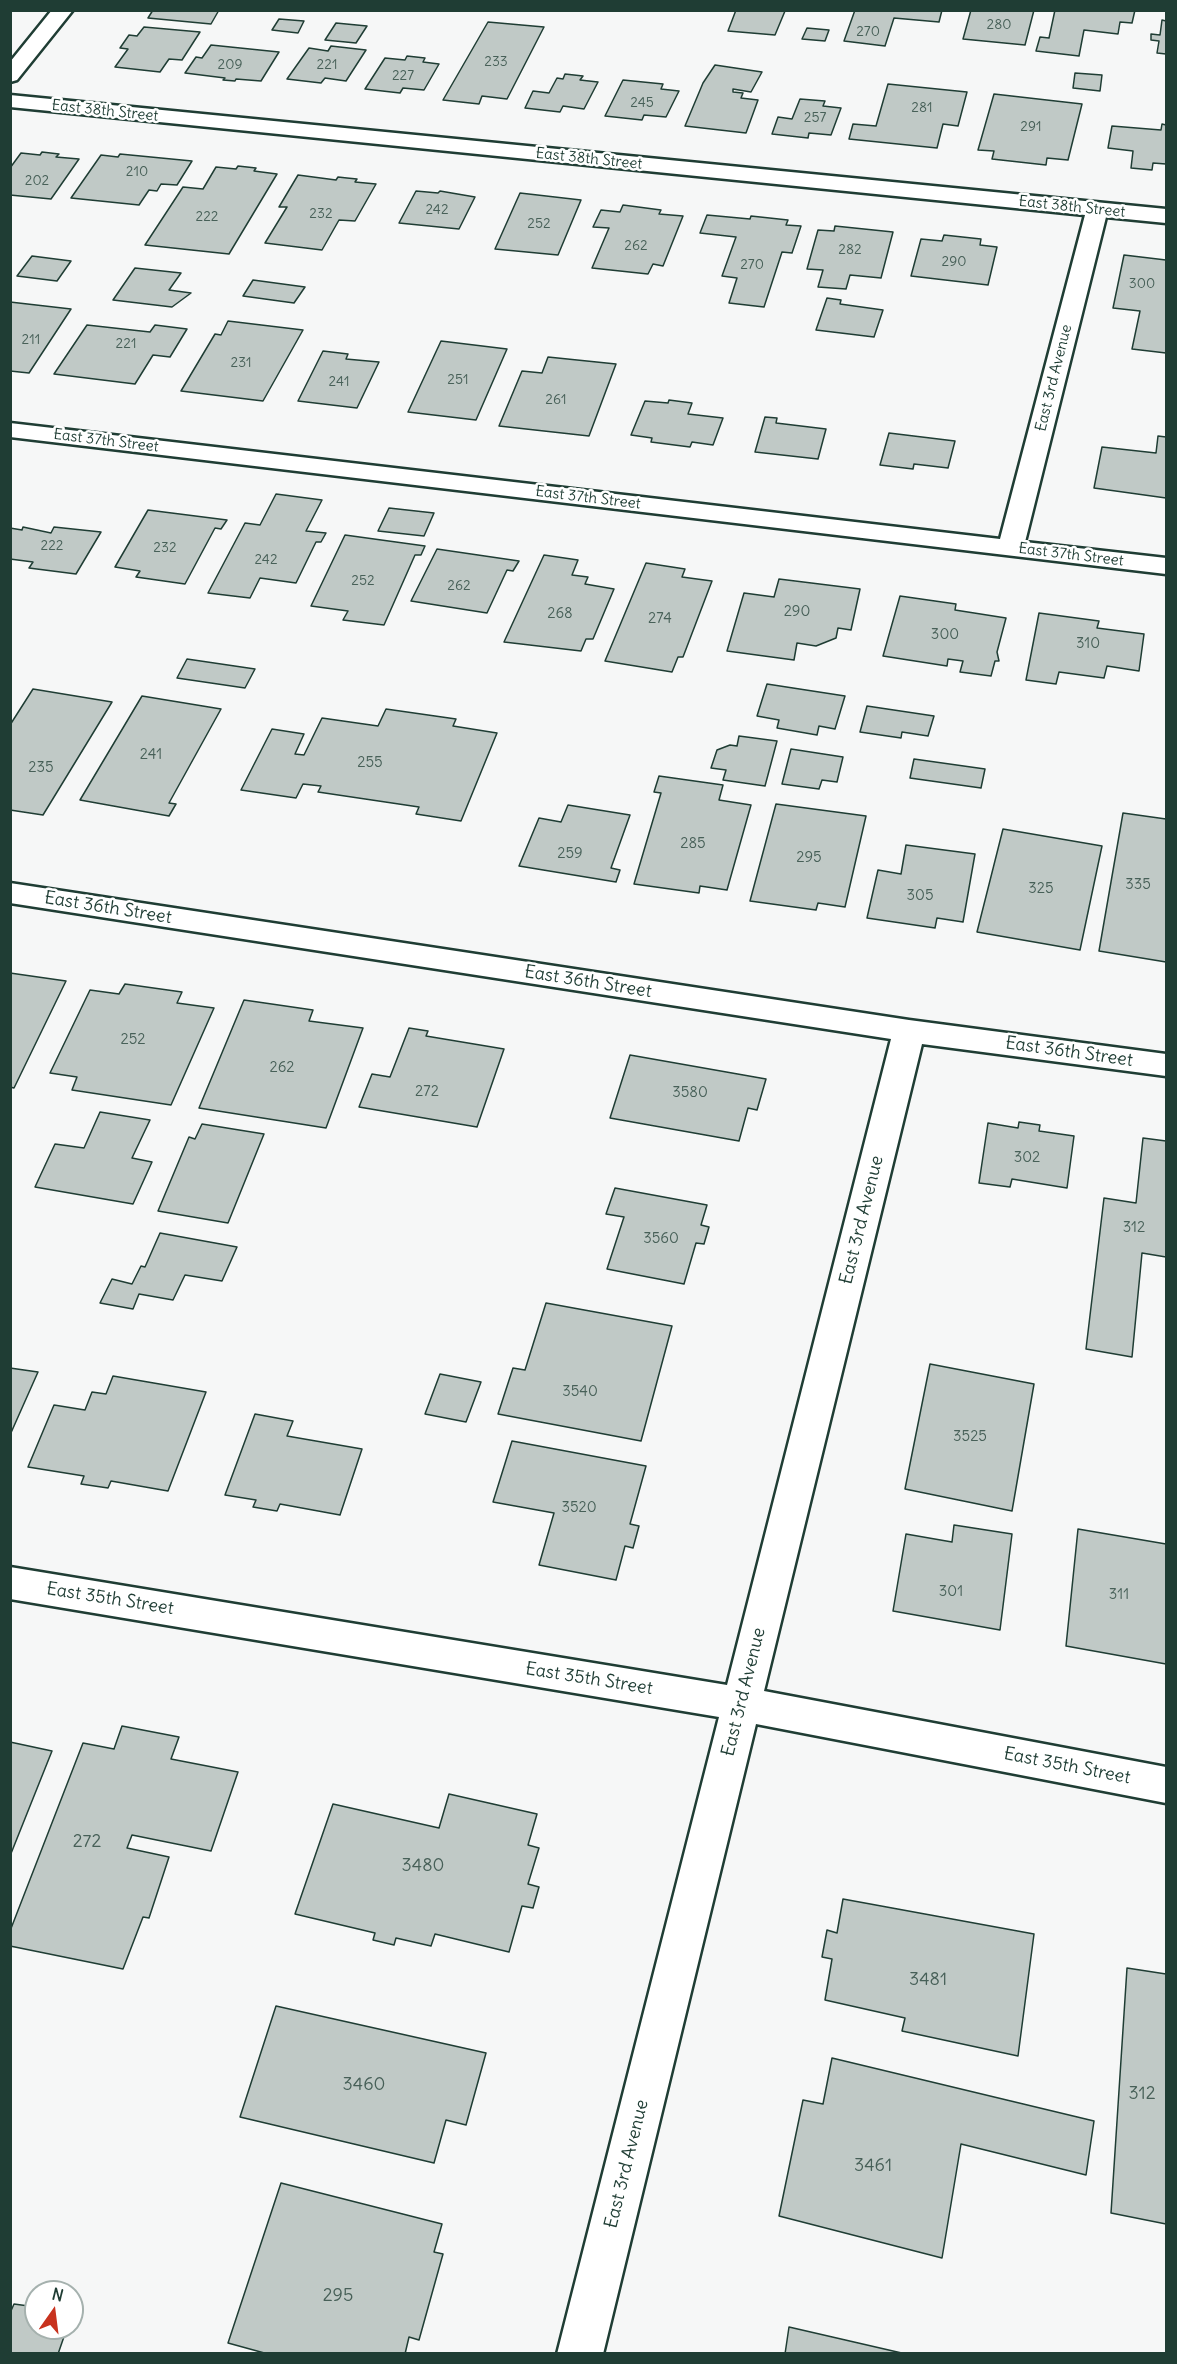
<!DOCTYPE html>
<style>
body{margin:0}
#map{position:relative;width:1177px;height:2364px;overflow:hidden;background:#f6f7f7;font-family:Delius,sans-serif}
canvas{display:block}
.frame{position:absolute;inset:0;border:12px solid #1f3d34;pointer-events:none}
.north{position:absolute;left:24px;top:2280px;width:60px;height:60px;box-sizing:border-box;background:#fff;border:2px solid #a5b1ae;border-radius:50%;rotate:14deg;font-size:16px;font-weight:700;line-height:24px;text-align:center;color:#1f3d34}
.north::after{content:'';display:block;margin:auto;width:21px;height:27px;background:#c8321e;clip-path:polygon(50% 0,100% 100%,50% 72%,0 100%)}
</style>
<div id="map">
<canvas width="1177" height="2364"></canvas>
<div class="frame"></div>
<div class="north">N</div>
</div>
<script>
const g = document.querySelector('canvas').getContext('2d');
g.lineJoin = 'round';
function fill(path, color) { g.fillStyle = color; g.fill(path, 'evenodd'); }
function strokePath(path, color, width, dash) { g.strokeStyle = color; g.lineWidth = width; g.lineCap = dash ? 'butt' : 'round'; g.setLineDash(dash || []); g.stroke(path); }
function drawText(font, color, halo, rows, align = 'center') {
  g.font = font + ' Delius,sans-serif'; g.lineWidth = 5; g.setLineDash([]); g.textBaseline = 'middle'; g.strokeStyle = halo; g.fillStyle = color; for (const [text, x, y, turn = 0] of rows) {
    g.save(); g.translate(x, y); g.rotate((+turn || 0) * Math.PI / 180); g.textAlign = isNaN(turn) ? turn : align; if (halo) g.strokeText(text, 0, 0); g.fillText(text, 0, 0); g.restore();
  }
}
const building = new Path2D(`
 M153 10H219L211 24 148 18Z
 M736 10H784L785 11 775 35 728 31Z
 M855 10H942L939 22 894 18 885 46 844 41Z
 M971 10H1034L1025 45 963 39Z
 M1055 10H1135L1132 23 1120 22 1118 34 1084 30 1079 56 1036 51 1040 37 1049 38Z
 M279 19 304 21 298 33 272 30Z
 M1162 20 1166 21V54L1157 53 1159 41 1151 40V34L1160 35Z
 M488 22 544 27 507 99 482 96 479 104 443 100Z
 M336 23 367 26 356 43 325 40Z
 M144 27 200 32 182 60 169 59 160 72 115 67 128 49 120 48 129 35 137 36Z
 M807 28 829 30 825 41 802 39Z
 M211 45 279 52 261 81 236 79 235 81 223 80 225 78 185 73 196 57 202 58Z
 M331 46 366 50 346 81 325 78 321 83 287 79 309 48 328 51Z
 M407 56 425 58 423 62 439 64 424 90 403 88 400 93 365 89 385 58 405 60Z
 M715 65 762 72 751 92 733 89V92L743 93 741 98 758 100 746 133 685 126 703 83Z
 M1075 73 1102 75 1100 91 1073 88Z
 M565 74 583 76 580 80 598 82 584 109 563 106 560 112 525 108 533 91 549 93 557 78 563 79Z
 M623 80 663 84 661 89 679 91 666 117 644 115 642 120 605 116Z
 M888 84 967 92 958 126 943 124 937 148 849 139 853 124 876 126Z
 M994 94 1082 104 1068 160 1047 158 1046 165 992 159 994 151 978 150Z
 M800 99 825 101 823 106 841 108 831 135 809 133 808 138 772 134 778 117 792 119Z
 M1162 124 1166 125V164L1153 163 1152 170 1131 168 1133 151 1108 148 1112 126 1161 130Z
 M42 152 59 154 56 157 79 159 51 199 10 195V168L21 153 40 155Z
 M120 154 192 161 177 185 161 184 157 191 149 190 139 205 71 198 101 155 118 157Z
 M238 166 256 168 254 171 277 174 229 254 145 245 183 187 203 189 216 167 236 169Z
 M298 175 336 180 338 177 347 178 357 179 355 182 376 184 355 221 339 220 322 250 265 243 287 207H279Z
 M416 191 438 193 440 191 475 197 459 229 399 223Z
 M520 193 581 200 558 255 495 249Z
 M623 205 661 210 659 214 683 216 663 266 653 264 648 274 592 268 609 228 593 227 601 210 620 212Z
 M707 215 750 219 751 216 788 220 786 225 801 226 792 253 782 252 764 307 729 303 737 278 722 276 736 237 700 233Z
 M835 226 893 232 881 278 850 275 846 289 818 287 823 270 807 269 818 230 834 231Z
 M944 235 981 239 980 245 997 247 988 285 911 276 921 239 942 241Z
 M1124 255 1166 260V353L1132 349 1140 311 1113 308Z
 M32 256 71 261 57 281 17 276Z
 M135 268 181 273 169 290 191 293 172 307 113 300Z
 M253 280 305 287 294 303 243 296Z
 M827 298 841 300 840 304 883 310 874 337 816 330Z
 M10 302 71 309 29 373 10 371Z
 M228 321 303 330 263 401 181 391 215 334 221 335Z
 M87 325 150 332 155 325 187 329 170 357 153 355 135 384 54 374Z
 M441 341 507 349 476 420 408 412Z
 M323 351 348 354 346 359 379 362 357 408 298 401Z
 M548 357 616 364 589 436 499 426 522 371 542 373Z
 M669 400 692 403 688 414 723 418 713 445 692 442 690 447 651 442 652 438 631 435 645 401 668 403Z
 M765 417 777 418 776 423 826 429 818 459 755 452Z
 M889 433 955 441 948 468 914 464 913 469 880 465Z
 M1158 436 1166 437V498L1094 488 1102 447 1156 453Z
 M276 494 322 500 306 531 326 533 321 542H316L296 583 260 578 250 598 208 593 245 523 260 525Z
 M389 508 434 513 424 536 378 531Z
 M148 510 227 520 221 529 215 528 185 584 136 577 140 571 115 567Z
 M23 527 51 533 54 527 101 532 76 574 29 568 33 562 10 559V528L22 530Z
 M345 535 425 546 421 555H415L384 625 343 620 348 611 311 606Z
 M437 549 519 561 513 571 507 570 487 613 411 601Z
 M544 555 578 560 572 575 588 577 585 584 614 589 593 639H586L581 651 504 642Z
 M646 563 685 569 682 577 712 581 683 657H678L672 672 605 661Z
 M779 579 860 589 851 630 838 628 836 638 816 646 797 643 794 660 727 651 744 593 774 597Z
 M900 596 956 604 955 610 1006 618 997 652 999 661H995L991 676 960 672 963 661 948 659 947 666 883 656Z
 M1039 613 1099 621 1097 628 1144 634 1139 671 1107 666 1104 678 1059 672 1056 684 1026 680Z
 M187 659 255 669 245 688 177 678Z
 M767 684 845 696 835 729 819 726 817 735 777 728 779 720 757 716Z
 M33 689 112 702 43 815 10 810V725Z
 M142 696 221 709 169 803 176 804 169 816 80 800Z
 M867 706 934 716 928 736 902 732 901 738 860 732Z
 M386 709 456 719 453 726 497 733 461 821 416 814 419 807 318 792 321 786 303 784 296 798 241 790 272 729 304 734 295 754 304 755 322 718 378 726Z
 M739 736 777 741 765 786 723 780 726 770 711 768 717 750 730 745 737 746Z
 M791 749 843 757 837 782 822 780 819 789 782 784Z
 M914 759 985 769 981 788 910 778Z
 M659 776 723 785 719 800 751 805 727 890 700 886 699 893 634 884 661 793 654 792Z
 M776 804 866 816 845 907 818 903 816 910 750 901Z
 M568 805 630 815 611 868 620 870 616 882 519 866 539 818 561 822Z
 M1123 813 1166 819V962L1099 951Z
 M1003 829 1102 846 1080 950 977 932Z
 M906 845 975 854 963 922 937 918 935 928 867 918 878 870 901 874Z
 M10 973 66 981 14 1088 10 1087Z
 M125 984 182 992 177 1003 214 1008 171 1105 72 1090 77 1077 50 1073 90 990 119 994Z
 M244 1000 313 1010 309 1021 363 1028 326 1128 199 1108Z
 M409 1028 428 1031 426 1036 504 1049 477 1127 359 1107 372 1074 390 1077Z
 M630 1055 766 1079 757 1110 748 1108 739 1141 610 1118Z
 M100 1112 150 1120 132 1158 152 1162 133 1204 35 1187 55 1144 84 1148Z
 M1019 1122 1040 1125 1039 1131 1074 1136 1067 1188 1012 1179 1010 1187 979 1183 988 1123 1018 1128Z
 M202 1124 264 1134 228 1223 158 1211 189 1137 195 1139Z
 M1143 1138 1166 1141V1257L1142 1253 1132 1357 1086 1349 1104 1198 1136 1203Z
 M615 1188 707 1205 701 1225 709 1227 704 1244 696 1243 684 1284 607 1269 624 1217 606 1214Z
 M160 1233 237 1247 222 1281 185 1275 173 1300 139 1294 133 1309 100 1303 112 1279 132 1284 141 1266 145 1267Z
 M546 1303 672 1326 641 1441 498 1414 513 1368 525 1370Z
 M930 1364 1034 1384 1012 1511 905 1489Z
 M10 1368 38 1372 10 1435Z
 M440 1374 481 1382 466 1422 425 1414Z
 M113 1376 206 1392 168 1491 111 1481 108 1488 81 1484 84 1476 28 1467 54 1405 85 1410 92 1392 106 1394Z
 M255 1414 293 1421 287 1436 362 1449 340 1515 280 1504 277 1511 253 1507 256 1500 225 1495Z
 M512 1441 646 1466 630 1524 639 1526 633 1548 625 1546 616 1580 539 1565 554 1513 493 1502Z
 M954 1525 1012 1534 1000 1630 893 1611 906 1534 952 1542Z
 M1078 1529 1166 1544V1664L1066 1646Z
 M122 1726 179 1737 171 1759 238 1772 211 1851 132 1835 127 1848 169 1857 149 1918 143 1917 123 1969 10 1946V1931L83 1743 114 1749Z
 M10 1742 52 1751 10 1856Z
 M449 1794 537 1814 528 1845 539 1848 528 1884 539 1887 533 1908 522 1906 509 1952 435 1934 431 1946 396 1938 394 1945 373 1940 375 1933 295 1914 333 1804 439 1828Z
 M843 1899 1034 1934 1018 2056 902 2031 905 2018 825 2000 832 1959 822 1957 827 1930 837 1933Z
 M1127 1968 1166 1974V2224L1111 2213Z
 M276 2006 486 2053 466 2125 446 2120 434 2163 240 2117Z
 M832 2058 1094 2121 1086 2175 961 2144 942 2258 779 2216 803 2100 823 2104Z
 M281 2183 442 2224 434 2252 443 2254 419 2340 409 2337 405 2354H268L228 2343Z
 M14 2304 36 2307V2328H67L58 2354H10V2313Z
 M789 2327 906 2354H785Z`);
const minor = new Path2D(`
 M52 10H73L17 80 10 82V62Z
 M10 95 1166 209V223L1106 217 1025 542 1166 558V574L10 437V423L1000 539 1085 215 10 107Z
 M10 883 909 1020 1166 1054V1076L922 1044 764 1691 1166 1767V1803L756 1724 603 2354H557L719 1717 10 1599V1567L727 1685 891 1039 10 903Z`);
const farNumbernames = [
 ["280",999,25],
 ["270",868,32],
 ["233",496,62],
 ["209",230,65],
 ["221",327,65],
 ["227",403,76],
 ["245",642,103],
 ["281",922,108],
 ["257",815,118],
 ["291",1031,127],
 ["210",137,172],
 ["202",37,181],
 ["242",437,210],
 ["232",321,214],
 ["222",207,217],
 ["252",539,224],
 ["262",636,246],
 ["282",850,250],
 ["290",954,262],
 ["270",752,265],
 ["300",1142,284],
 ["211",31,340],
 ["221",126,344],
 ["231",241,363],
 ["251",458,380],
 ["241",339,382],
 ["261",556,400],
 ["222",52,546],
 ["232",165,548],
 ["242",266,560],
 ["252",363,581],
 ["262",459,586]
];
const farStreetnames = [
 ["East 38th Street",105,111,6],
 ["East 38th Street",589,159,6],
 ["East 38th Street",1072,207,6],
 ["East 3rd Avenue",1054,378,-76],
 ["East 37th Street",106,441,7],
 ["East 37th Street",588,498,7],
 ["East 37th Street",1071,555,7]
];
const numberNames = [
 ["290",797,612],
 ["268",560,614],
 ["274",660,619],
 ["300",945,635],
 ["310",1088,644],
 ["241",151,755],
 ["255",370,763],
 ["235",41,768],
 ["285",693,844],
 ["259",570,854],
 ["295",809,858],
 ["335",1138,885],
 ["325",1041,889],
 ["305",920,896],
 ["252",133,1040],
 ["262",282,1068],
 ["272",427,1092],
 ["3580",690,1093],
 ["302",1027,1158],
 ["312",1134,1228],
 ["3560",661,1239],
 ["3540",580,1392],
 ["3525",970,1437],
 ["3520",579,1508],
 ["301",951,1592],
 ["311",1119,1595]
];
const streetNames = [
 ["East 36th Street",108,908,9],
 ["East 36th Street",588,982,9],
 ["East 36th Street",1069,1052,8],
 ["East 3rd Avenue",862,1220,-76],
 ["East 35th Street",110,1599,9],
 ["East 35th Street",589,1679,9],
 ["East 3rd Avenue",744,1692,-76],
 ["East 35th Street",1067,1766,11],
 ["East 3rd Avenue",627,2164,-76]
];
const nearNumbernames = [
 ["272",87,1842],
 ["3480",423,1866],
 ["3481",928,1980],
 ["3460",364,2085],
 ["312",1142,2094],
 ["3461",873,2166],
 ["295",338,2296]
];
fill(building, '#c0c9c6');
strokePath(building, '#1f3d34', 1.5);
strokePath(minor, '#1f3d34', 5);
fill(minor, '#fff');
drawText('14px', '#476058', null, farNumbernames);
drawText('15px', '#1f3d34', '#fff', farStreetnames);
drawText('15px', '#476058', null, numberNames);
drawText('18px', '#1f3d34', '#fff', streetNames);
drawText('18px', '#476058', null, nearNumbernames);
</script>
